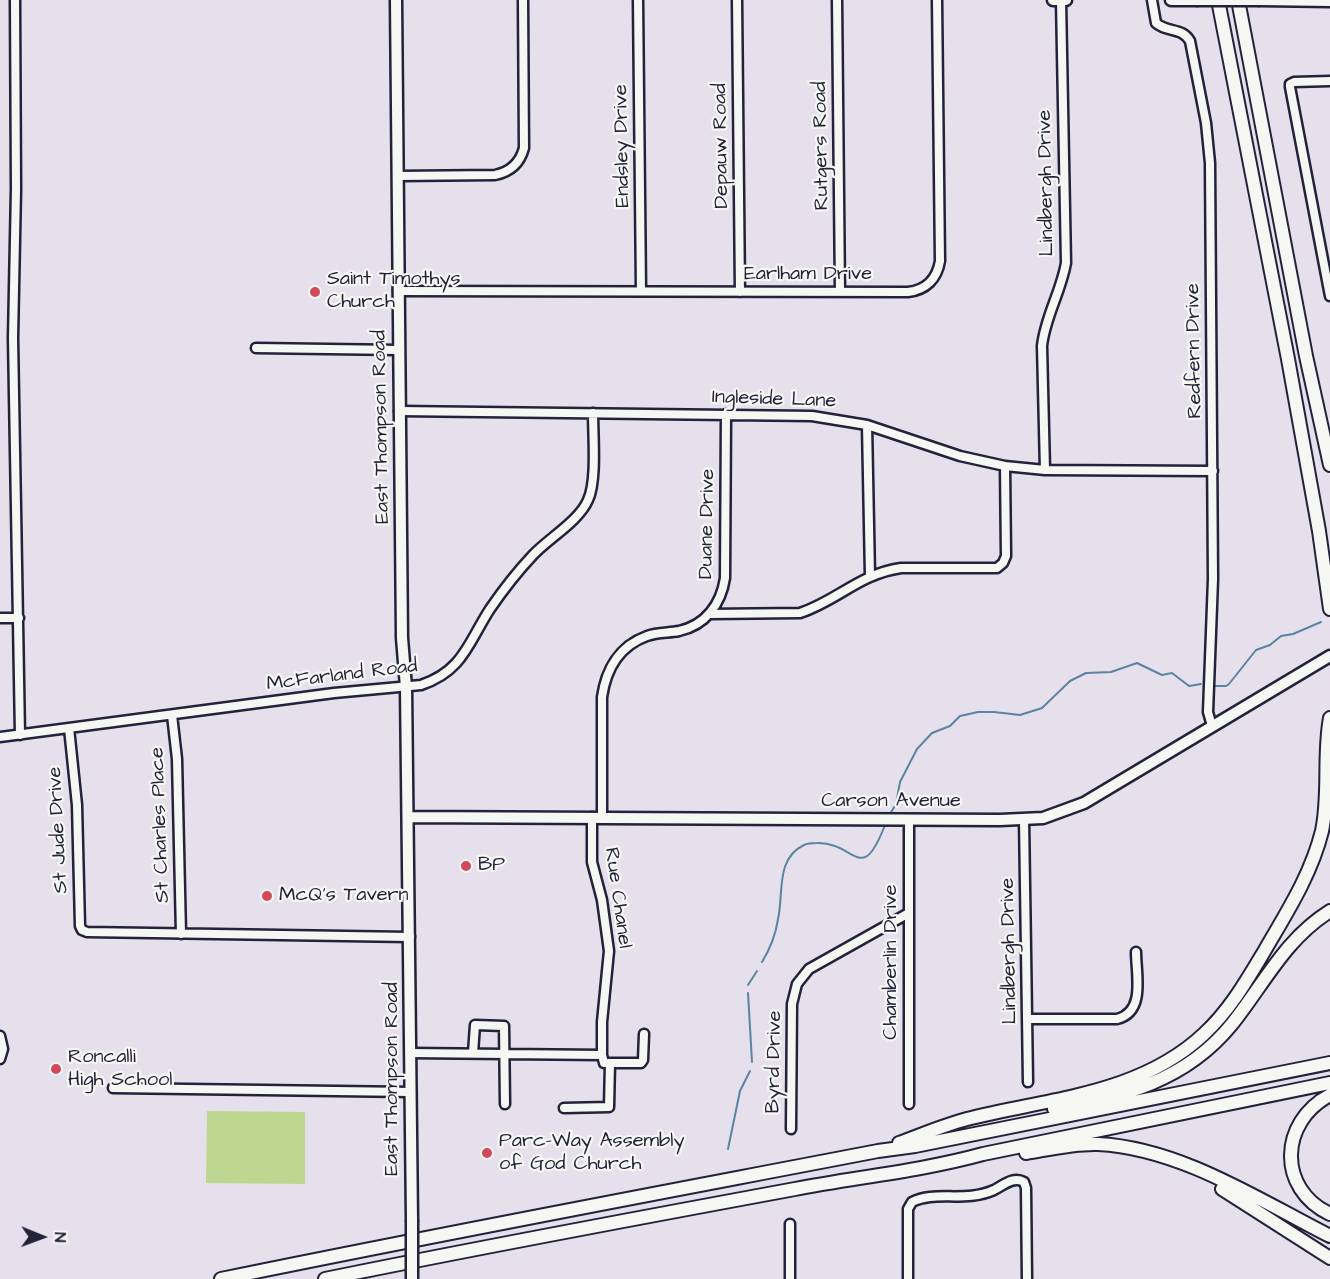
<!DOCTYPE html>
<style>
body{margin:0}
#map{position:relative;width:1330px;height:1279px;overflow:hidden;background:#e6e0ec;font-family:"Architects Daughter",sans-serif}
canvas{display:block}
.north{position:absolute;left:12px;top:1207px;width:60px;height:60px;-webkit-text-stroke:4px #f6f6f2;paint-order:stroke;rotate:91deg;font-size:16px;font-weight:700;line-height:24px;text-align:center;color:#22223b}
.north::after{content:'';display:block;margin:auto;width:21px;height:27px;background:#22223b;clip-path:polygon(50% 0,100% 100%,50% 72%,0 100%)}
</style>
<div id="map">
<canvas width="1330" height="1279"></canvas>
<div class="north">N</div>
</div>
<script>
const g = document.querySelector('canvas').getContext('2d');
g.lineJoin = 'round';
function fill(path, color) { g.fillStyle = color; g.fill(path, 'evenodd'); }
function strokePath(path, color, width, dash) { g.strokeStyle = color; g.lineWidth = width; g.lineCap = dash ? 'butt' : 'round'; g.setLineDash(dash || []); g.stroke(path); }
function drawText(font, color, halo, rows, align = 'center') {
  g.font = font + ' "Architects Daughter",sans-serif'; g.lineWidth = 4.5; g.setLineDash([]); g.textBaseline = 'middle'; g.strokeStyle = halo; g.fillStyle = color; for (const [text, x, y, turn = 0] of rows) {
    g.save(); g.translate(x, y); g.rotate((+turn || 0) * Math.PI / 180); g.textAlign = isNaN(turn) ? turn : align; if (halo) g.strokeText(text, 0, 0); g.fillText(text, 0, 0); g.restore();
  }
}
const green = new Path2D(`
 M207 1111 305 1112V1184L206 1183Z`);
const stream = new Path2D(`
 M1215 686H1226L1229 684 1256 650 1270 645 1281 636 1293 634 1321 622
 M890 814 896 804 900 782 917 749 932 733 950 726 960 716 978 712H994L1020 715 1042 708 1070 681 1086 673 1111 672 1137 663 1162 675 1172 673 1189 686 1201 684
 M762 962C770 949 776 933 778 919 784 893 775 859 804 845 808 843 813 843 817 843 856 842 861 887 885 825
 M748 985 757 971
 M748 993 752 1062
 M728 1149 740 1091 750 1071`);
const minor = new Path2D(`
 M15 0 16 189 13 338 20 735
 M638 0 641 291
 M737 0 740 292
 M837 0 840 292
 M1152 0 1156 23C1167 33 1182 27 1190 41L1206 123 1210 163 1213 579 1208 712 1212 726
 M1330 81 1294 82 1290 84V87L1330 296
 M398 176 495 175C510 172 520 163 524 148L523 0
 M398 291 908 292C926 290 937 279 940 261L937 0
 M256 348 399 350
 M399 411 812 416 867 425 960 456 1005 466 1045 470 1213 471
 M867 425 870 576
 M1045 470 1042 346C1045 317 1061 292 1066 263L1061 0
 M709 614 800 613C837 601 859 574 901 568H997L1003 563 1006 556 1005 466
 M0 618H19
 M172 715 177 759 181 934
 M69 728 77 805 80 926 82 930 87 932 410 937
 M0 737 334 693 421 685C463 671 468 643 490 609 503 590 517 572 533 555 549 538 579 521 588 500 597 481 593 436 593 413
 M602 817V697C606 670 619 646 647 636 657 632 668 633 679 631 706 625 721 604 725 578L726 414
 M1024 819 1028 1082
 M909 820V1104
 M1027 1019H1117C1146 1012 1136 974 1136 952
 M0 1036 3 1049 0 1059
 M410 1053 602 1055
 M473 1053 475 1025 504 1026 505 1104
 M610 1063H641L643 1060 644 1034
 M113 1088 410 1092
 M564 1108 609 1107 610 1063H604L602 1055V1022L609 951 602 900 592 862V817
 M791 1129 792 1004 797 984 809 969 907 914
 M790 1224V1279
 M908 1279V1209L912 1202C935 1190 965 1203 994 1190 1004 1185 1013 1176 1024 1182L1026 1188 1027 1279`);
const major = new Path2D(`
 M396 0 402 638 406 687 412 1220
 M1053 0H1066
 M1171 0H1196
 M1260 0 1330 1
 M408 817 1000 820 1043 818 1084 803 1330 656`);
const highway = new Path2D(`
 M1218 0 1288 359 1319 531 1330 609
 M1238 0 1306 356 1330 465
 M1330 1095C1279 1122 1277 1189 1330 1214
 M1054 1109C1123 1096 1185 1082 1232 1024 1264 984 1285 939 1330 911
 M899 1143C921 1135 944 1125 967 1119 1049 1098 1139 1095 1204 1034 1230 1010 1247 980 1265 950 1287 912 1311 875 1322 831 1330 793 1323 755 1330 718
 M1026 1153C1050 1149 1074 1143 1098 1144 1180 1148 1259 1200 1330 1236
 M1222 1189 1330 1258
 M221 1279C439 1234 659 1193 878 1151L915 1146 1330 1063
 M325 1279C481 1247 638 1218 795 1189 857 1177 921 1171 983 1154L1330 1083`);
const majorBridge = new Path2D(`
 M1196 0H1260
 M412 1220V1279`);
const markers = [
 [315,292,6,"#d1495b"],
 [466,866,6,"#d1495b"],
 [267,896,6,"#d1495b"],
 [56,1069,6,"#d1495b"],
 [487,1153,6,"#d1495b"]
];
const streetNames = [
 ["Endsley Drive",623,146,-91],
 ["Depauw Road",722,146,-91],
 ["Rutgers Road",822,146,-91],
 ["Lindbergh Drive",1047,183,-91],
 ["Earlham Drive",808,275],
 ["Redfern Drive",1195,351,-91],
 ["Ingleside Lane",774,400,2],
 ["East Thompson Road",382,427,-91],
 ["Duane Drive",708,524,-89],
 ["McFarland Road",342,676,-7],
 ["Carson Avenue",891,802],
 ["St Charles Place",161,825,-92],
 ["St Jude Drive",59,830,-93],
 ["Rue Chanel",617,898,82],
 ["Lindbergh Drive",1010,951,-91],
 ["Chamberlin Drive",892,962,-90],
 ["Byrd Drive",775,1062,-89],
 ["East Thompson Road",393,1079,-90]
];
const poiNames = [
 ["Saint Timothys",327,280],
 ["Church",327,303],
 ["BP",478,866],
 ["McQ's Tavern",279,896],
 ["Roncalli",68,1058],
 ["High School",68,1081],
 ["Parc-Way Assembly",499,1142],
 ["of God Church",499,1165]
];
fill(green, '#bcd78f');
strokePath(stream, '#5c84a0', 2);
strokePath(minor, '#22223b', 13);
strokePath(major, '#22223b', 15);
strokePath(highway, '#22223b', 16);
strokePath(minor, '#f6f6f2', 8);
strokePath(major, '#f6f6f2', 10);
strokePath(highway, '#f6f6f2', 12);
strokePath(majorBridge, '#22223b', 15, []);
strokePath(majorBridge, '#f6f6f2', 10);
for (const [x, y, r, color] of markers) { const dot = new Path2D(); dot.arc(x, y, r, 0, 2 * Math.PI); g.fillStyle = color; g.fill(dot); strokePath(dot, '#f6f6f2', 2); }
drawText('20px', '#22223b', '#f6f6f2', streetNames);
drawText('20px', '#22223b', '#f6f6f2', poiNames, 'left');
</script>
